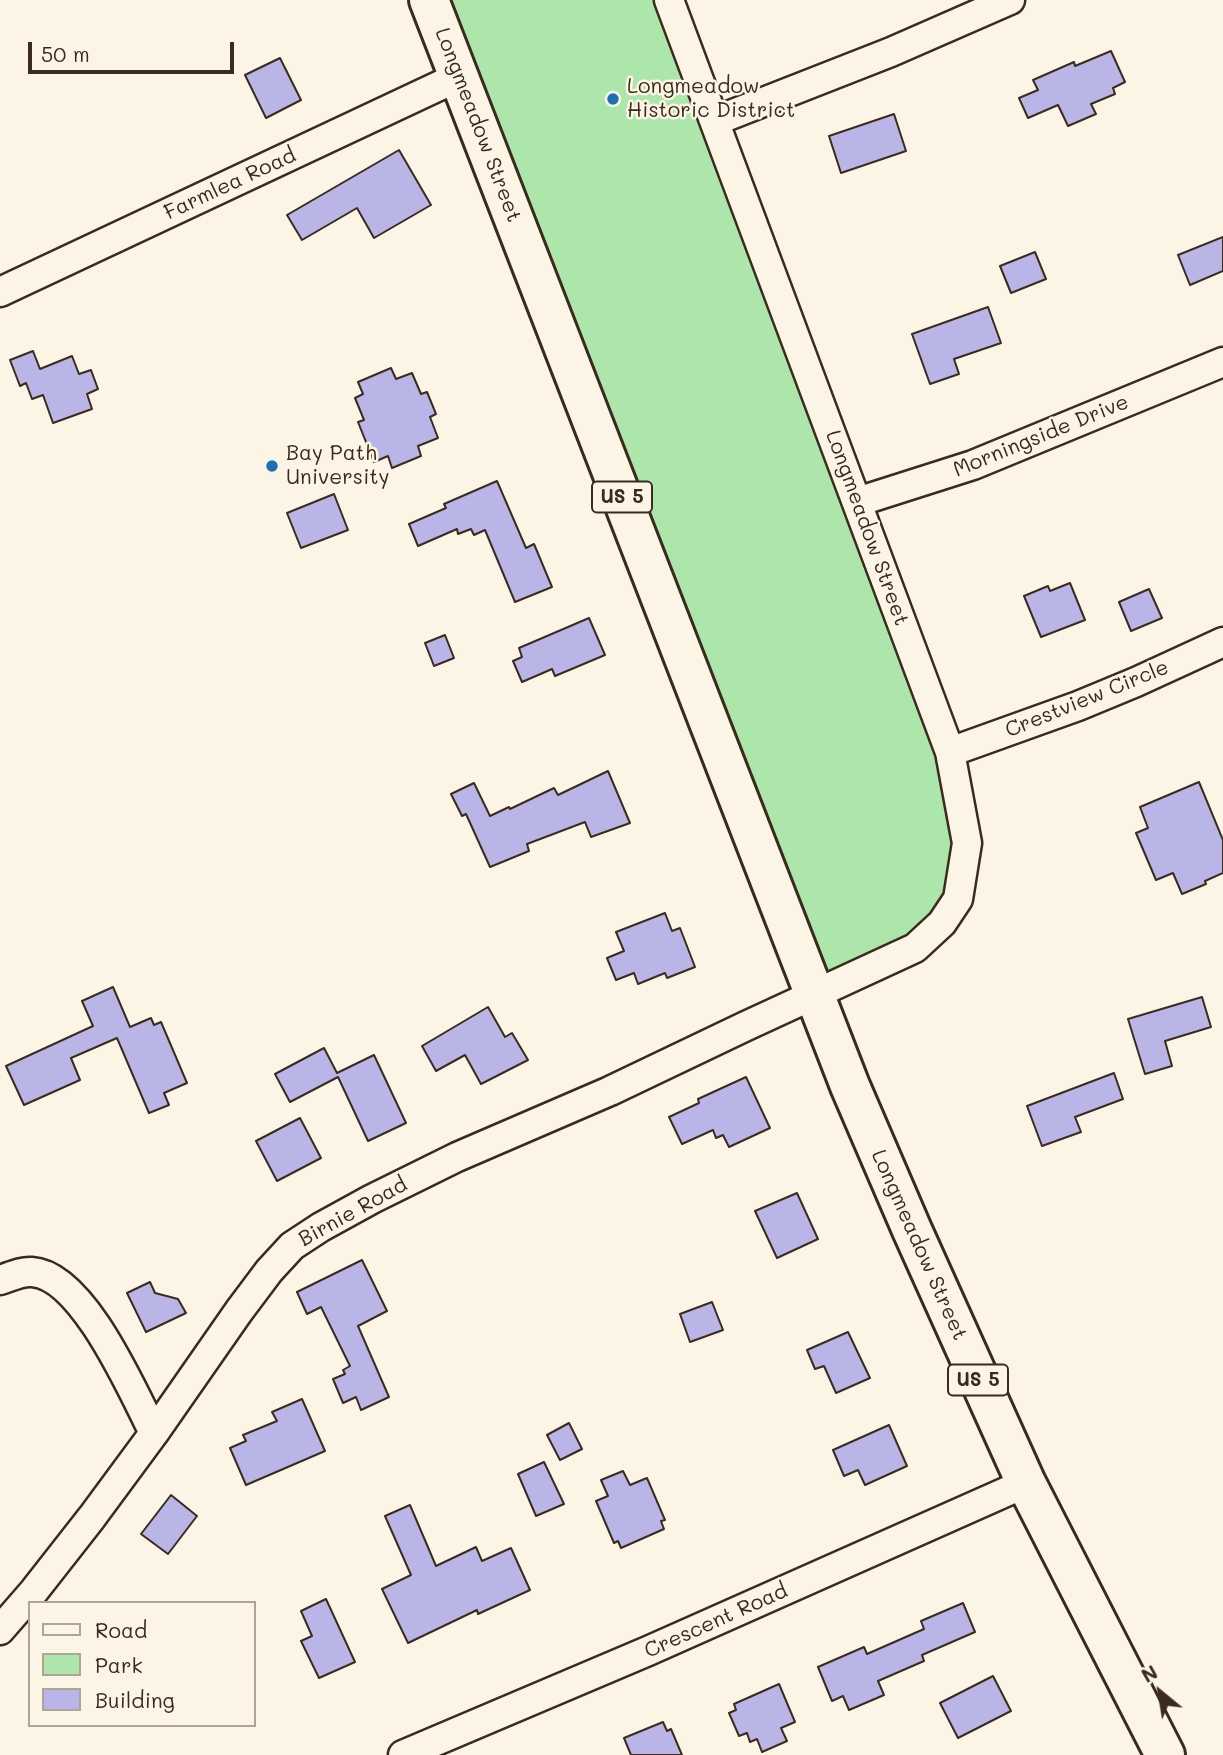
<!DOCTYPE html>
<style>
body{margin:0}
#map{position:relative;width:1223px;height:1755px;overflow:hidden;background:#fcf5e5;font-family:Mali,sans-serif}
canvas{display:block}
.legend{position:absolute;left:28px;top:1601px;width:228px;height:126px;box-sizing:border-box;background:#fcf5e5;border:2px solid #afa495;margin:0;padding:9px 12px;list-style:none;font-size:21px;color:#3b2a1e}
.legend li{display:flex;align-items:center;gap:14px;height:35px}
.legend b{width:35px;border:2px solid #afa495}
.north{position:absolute;left:1125px;top:1657px;width:70px;height:70px;-webkit-text-stroke:5px #fcf5e5;paint-order:stroke;rotate:330deg;font-size:19px;font-weight:700;line-height:28px;text-align:center;color:#3b2a1e}
.north::after{content:'';display:block;margin:auto;width:24px;height:32px;background:#3b2a1e;clip-path:polygon(50% 0,100% 100%,50% 72%,0 100%)}
.scale{position:absolute;left:28px;top:42px;width:206px;height:32px;box-sizing:border-box;border:4px solid #3b2a1e;border-top:0;padding-left:9px;font-size:21px;line-height:24px;white-space:nowrap;color:#3b2a1e;-webkit-text-stroke:5px #fcf5e5;paint-order:stroke}
</style>
<div id="map">
<canvas width="1223" height="1755"></canvas>
<ul class="legend">
<li><b style="height:9px;background:#fcf5e5"></b>Road</li>
<li><b style="height:19px;background:#ade6aa"></b>Park</li>
<li><b style="height:19px;background:#b9b6e7"></b>Building</li>
</ul>
<div class="north">N</div>
<div class="scale">50 m</div>
</div>
<script>
const g = document.querySelector('canvas').getContext('2d');
g.lineJoin = 'round';
function fill(path, color) { g.fillStyle = color; g.fill(path, 'evenodd'); }
function strokePath(path, color, width, dash) { g.strokeStyle = color; g.lineWidth = width; g.lineCap = dash ? 'butt' : 'round'; g.setLineDash(dash || []); g.stroke(path); }
function drawText(font, color, halo, rows, align = 'center') {
  g.font = font + ' Mali,sans-serif'; g.lineWidth = 5; g.setLineDash([]); g.textBaseline = 'middle'; g.strokeStyle = halo; g.fillStyle = color; for (const [text, x, y, turn = 0] of rows) {
    g.save(); g.translate(x, y); g.rotate((+turn || 0) * Math.PI / 180); g.textAlign = isNaN(turn) ? turn : align; if (halo) g.strokeText(text, 0, 0); g.fillText(text, 0, 0); g.restore();
  }
}
const green = new Path2D(`
 M429 0H669L715 121 967 843 942 923 814 994Z`);
const building = new Path2D(`
 M1111 51 1125 82 1113 88 1115 94 1091 104 1096 114 1068 126 1058 105 1028 118 1019 98 1038 90 1033 80 1074 62 1075 66Z
 M280 58 301 100 266 118 245 75Z
 M894 114 906 151 841 173 829 136Z
 M399 150 431 205 374 238 357 208 302 240 287 215Z
 M1223 237V271L1190 285 1178 255Z
 M1035 252 1046 279 1011 293 1000 266Z
 M988 307 1001 343 954 359 959 374 930 384 912 334Z
 M33 351 40 369 72 356 79 374 91 370 98 389 87 394 92 409 53 423 43 395 32 399 26 383 20 386 10 360Z
 M391 368 396 379 412 373 421 394 427 392 436 414 430 417 438 438 418 446 421 456 392 468 388 456 374 462 358 422 364 420 355 398 363 394 358 382Z
 M497 481 526 548 534 544 552 587 515 602 485 530 474 535 471 529 458 534 457 529 418 546 409 524 446 508 444 504Z
 M334 494 348 530 301 548 287 513Z
 M1070 583 1085 620 1041 637 1024 596 1048 586 1050 591Z
 M1149 589 1162 618 1131 631 1119 602Z
 M589 618 605 655 555 676 552 669 522 682 513 661 522 657 519 648Z
 M445 635 454 658 434 666 425 643Z
 M608 771 630 823 591 837 585 822 527 844 529 851 490 867 466 814 462 816 451 794 474 783 490 816 509 807 510 809 554 788 558 795Z
 M1199 782 1223 840V873L1205 881 1206 884 1182 894 1173 873 1156 880 1136 833 1148 828 1140 807Z
 M665 913 672 931 680 928 695 967 667 978 665 973 638 984 634 973 616 980 607 958 624 951 616 932Z
 M113 987 130 1027 151 1018 154 1025 161 1022 187 1083 164 1093 169 1105 149 1113 117 1038 71 1058 80 1080 24 1105 6 1066 93 1026 82 1001Z
 M1202 997 1211 1027 1165 1041 1172 1066 1145 1074 1128 1019Z
 M488 1007 505 1037 512 1033 528 1060 481 1084 465 1055 436 1071 422 1046Z
 M324 1048 337 1073 374 1055 406 1123 368 1141 338 1077 290 1102 275 1074Z
 M1114 1073 1123 1099 1075 1117 1081 1132 1042 1146 1027 1106Z
 M746 1077 770 1128 729 1147 723 1135 716 1138 713 1130 682 1144 669 1117 699 1103 698 1099Z
 M300 1118 321 1158 277 1181 256 1141Z
 M797 1193 818 1239 777 1258 755 1211Z
 M362 1260 387 1311 358 1326 389 1397 361 1410 356 1397 343 1403 333 1379 345 1374 343 1370 350 1366 321 1307 307 1314 297 1292Z
 M150 1282 155 1293 178 1299 186 1313 146 1332 127 1293Z
 M712 1302 723 1330 690 1342 680 1314Z
 M848 1332 870 1378 836 1393 824 1366 815 1369 807 1350Z
 M302 1399 325 1451 246 1485 230 1448 246 1441 243 1435 277 1421 272 1412Z
 M569 1423 582 1449 560 1460 547 1435Z
 M889 1425 907 1466 865 1485 858 1470 844 1476 833 1450Z
 M544 1462 564 1504 536 1516 518 1474Z
 M623 1471 630 1485 647 1478 665 1520 661 1521 664 1529 621 1548 618 1541 614 1543 596 1501 608 1496 601 1480Z
 M171 1495 197 1516 168 1554 141 1534Z
 M410 1505 436 1566 476 1547 482 1561 511 1548 530 1590 478 1614 477 1610 408 1643 382 1589 411 1575 385 1516Z
 M326 1599 355 1662 319 1678 301 1641 312 1636 301 1611Z
 M963 1603 975 1632 922 1655 924 1661 878 1681 884 1695 849 1710 843 1696 832 1701 818 1667 864 1647 867 1654 924 1629 921 1621Z
 M993 1676 1011 1711 958 1738 940 1703Z
 M779 1684 795 1722 781 1728 787 1741 762 1752 757 1739 750 1742 747 1733 739 1736 729 1713 736 1710 734 1704Z
 M663 1722 667 1731 671 1729 682 1755H631L624 1738Z`);
const street = new Path2D(`
 M715 121 891 52 1010 0
 M0 292 460 76
 M857 502 973 465 1223 362
 M950 752 1078 706 1136 682 1223 642
 M0 1280C10 1277 21 1271 32 1272 83 1275 133 1392 154 1433
 M0 1630 34 1591 92 1517 154 1433 239 1311 269 1271 292 1246 321 1227 372 1199 457 1157 610 1091 746 1026 915 948 942 923 958 899 967 843 950 752 669 0
 M403 1755 648 1651 1026 1483`);
const primary = new Path2D(`
 M429 0 850 1086 912 1230 1026 1483 1165 1755`);
const markers = [
 [613,99,7,"#1f6fb2"],
 [272,466,7,"#1f6fb2"]
];
const shields = [
 [622,497,60],
 [978,1380,60]
];
const shieldNames = [
 ["US 5",622,497],
 ["US 5",978,1380]
];
const poiNames = [
 ["Longmeadow",627,87],
 ["Historic District",627,111],
 ["Bay Path",286,454],
 ["University",286,478]
];
const streetNames = [
 ["Longmeadow Street",478,125,69],
 ["Farmlea Road",230,184,-25],
 ["Morningside Drive",1041,436,-22],
 ["Longmeadow Street",867,528,70],
 ["Crestview Circle",1087,699,-22],
 ["Birnie Road",353,1212,-29],
 ["Longmeadow Street",919,1245,66],
 ["Crescent Road",716,1621,-24]
];
fill(green, '#ade6aa');
fill(building, '#b9b6e7');
strokePath(building, '#3b2a1e', 2);
strokePath(street, '#3b2a1e', 33);
strokePath(primary, '#3b2a1e', 44);
strokePath(street, '#fcf5e5', 28);
strokePath(primary, '#fcf5e5', 38);
for (const [x, y, r, color] of markers) { const dot = new Path2D(); dot.arc(x, y, r, 0, 2 * Math.PI); g.fillStyle = color; g.fill(dot); strokePath(dot, '#fcf5e5', 2.5); }
for (const [x, y, w] of shields) { const box = new Path2D(); box.roundRect(x - w / 2, y - 15.5, w, 31, 5); g.fillStyle = '#fcf5e5'; g.fill(box); strokePath(box, '#3b2a1e', 2); }
drawText('bold 19px', '#3b2a1e', null, shieldNames);
drawText('21px', '#3b2a1e', '#fcf5e5', poiNames, 'left');
drawText('21px', '#3b2a1e', '#fcf5e5', streetNames);
</script>
